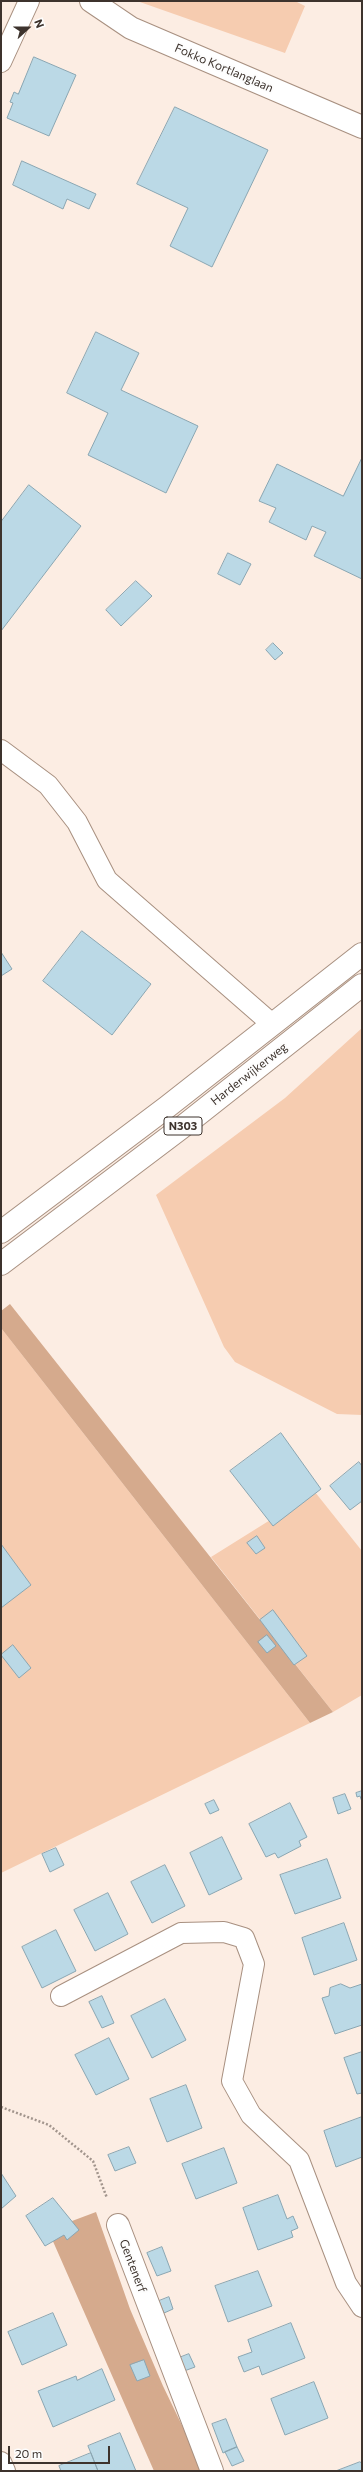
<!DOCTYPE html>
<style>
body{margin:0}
#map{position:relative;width:363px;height:2472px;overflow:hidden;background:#fcede3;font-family:Commissioner,sans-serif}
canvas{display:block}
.frame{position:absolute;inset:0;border:2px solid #3d332d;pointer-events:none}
.north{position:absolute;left:8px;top:8px;width:40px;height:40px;-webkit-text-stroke:3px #fdfdfd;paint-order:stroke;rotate:69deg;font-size:11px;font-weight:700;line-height:16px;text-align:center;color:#3d332d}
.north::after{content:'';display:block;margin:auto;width:14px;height:18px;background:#3d332d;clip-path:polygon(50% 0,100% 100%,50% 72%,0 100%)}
.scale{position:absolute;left:8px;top:2446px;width:102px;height:18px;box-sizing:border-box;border:2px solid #3d332d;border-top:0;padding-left:5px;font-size:12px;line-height:14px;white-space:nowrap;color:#3d332d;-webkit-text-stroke:3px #fdfdfd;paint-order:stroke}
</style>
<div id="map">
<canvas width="363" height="2472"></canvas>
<div class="frame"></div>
<div class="north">N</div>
<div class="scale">20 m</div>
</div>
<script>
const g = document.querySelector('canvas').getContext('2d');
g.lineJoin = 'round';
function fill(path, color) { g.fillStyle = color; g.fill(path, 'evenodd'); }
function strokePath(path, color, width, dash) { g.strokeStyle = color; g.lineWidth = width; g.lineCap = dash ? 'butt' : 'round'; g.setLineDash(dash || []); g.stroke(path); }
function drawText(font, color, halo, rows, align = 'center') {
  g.font = font + ' Commissioner,sans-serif'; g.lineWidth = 4; g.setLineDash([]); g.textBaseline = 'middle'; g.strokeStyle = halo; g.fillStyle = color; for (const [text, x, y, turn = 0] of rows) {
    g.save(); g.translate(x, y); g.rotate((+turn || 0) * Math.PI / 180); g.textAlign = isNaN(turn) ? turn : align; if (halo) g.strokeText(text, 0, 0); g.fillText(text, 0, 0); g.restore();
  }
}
const green = new Path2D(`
 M137 1H295L305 6 285 53Z
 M362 1028V1415L337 1414 235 1362 224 1347 156 1195 285 1098Z
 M1 1328 310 1723 1 1873Z
 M315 1492 362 1551V1695L333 1712 211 1557Z`);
const forest = new Path2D(`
 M10 1304 333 1712 310 1723 1 1328V1311Z
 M96 2212 130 2309 163 2386 204 2471H154L48 2230Z`);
const building = new Path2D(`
 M34 57 76 75 49 136 7 118 13 103 10 102 14 92 18 94Z
 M175 107 268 150 212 267 170 246 188 208 137 184Z
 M22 161 96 194 89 209 67 199 63 209 13 185Z
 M96 332 139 353 121 390 198 426 166 493 88 455 108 413 67 393Z
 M362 458V579L314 556 326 532 312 526 306 540 269 522 276 508 259 501 277 464 343 496Z
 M29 485 81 526 1 631V522Z
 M228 553 251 564 240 585 218 574Z
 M136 581 152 596 121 626 106 610Z
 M273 643 283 653 275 660 266 650Z
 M82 931 151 984 112 1035 43 981Z
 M1 952 12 969 1 976Z
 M281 1433 321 1489 273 1526 230 1471Z
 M359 1462 362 1466V1501L350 1510 330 1486Z
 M257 1536 265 1548 256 1554 247 1543Z
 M1 1544 31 1585 1 1608Z
 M273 1610 307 1656 294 1665 260 1620Z
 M267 1635 276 1646 267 1653 258 1642Z
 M13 1645 31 1668 19 1678 1 1655Z
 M362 1791V1802L360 1796 357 1797 356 1793Z
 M345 1794 351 1809 338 1814 333 1798Z
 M214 1800 219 1810 210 1814 205 1804Z
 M290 1803 307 1837 299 1841 301 1846 278 1858 275 1853 266 1857 249 1824Z
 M222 1837 242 1879 209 1895 190 1853Z
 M56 1848 64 1865 50 1872 42 1854Z
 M327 1859 341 1898 295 1914 280 1875Z
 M165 1865 185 1906 152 1923 131 1882Z
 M108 1893 128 1934 95 1951 74 1910Z
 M344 1923 357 1960 314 1975 302 1938Z
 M56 1930 76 1971 42 1988 22 1947Z
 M341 1984 350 1988 362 1984V2025L335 2034 322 1998 329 1996 330 1988Z
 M102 1996 114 2023 102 2028 89 2002Z
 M165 1999 186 2040 152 2058 131 2016Z
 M109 2038 129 2079 96 2095 75 2055Z
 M362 2052V2093L357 2094 344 2058Z
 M186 2085 202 2128 167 2142 150 2099Z
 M362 2117V2157L336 2167 324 2131Z
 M129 2147 136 2163 115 2171 108 2155Z
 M224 2148 237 2183 196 2199 182 2164Z
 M1 2173 16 2196 1 2209Z
 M278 2195 287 2219 293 2216 298 2228 291 2231 293 2237 258 2250 243 2208Z
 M53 2198 79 2230 67 2240 64 2235 45 2246 26 2216Z
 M162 2247 171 2271 157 2276 147 2253Z
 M258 2271 272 2306 228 2322 215 2286Z
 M169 2297 173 2309 164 2313 159 2301Z
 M53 2313 67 2345 22 2365 8 2332Z
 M291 2323 305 2358 262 2375 259 2366 244 2372 238 2357 252 2352 248 2340Z
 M189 2354 195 2367 176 2374 171 2361Z
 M144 2360 150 2376 137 2381 130 2365Z
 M102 2369 115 2400 53 2427 38 2391 76 2376 77 2380Z
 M314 2382 328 2418 285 2435 271 2399Z
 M226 2419 237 2447 223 2453 212 2424Z
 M120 2433 136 2471H98L88 2446Z
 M237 2447 244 2461 232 2466 225 2452Z
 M91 2453 98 2471H61L59 2466Z
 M360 2462 362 2463V2471H336Z`);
const path = new Path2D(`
 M1 2107 49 2125 93 2161 107 2198`);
const service = new Path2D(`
 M1 62 29 1
 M1 750 48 785 77 822 107 880 272 1024
 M61 1996 181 1933 224 1932 244 1938 254 1964 232 2081 251 2115 299 2160 346 2283 362 2307
 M1 2462 5 2471`);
const minor = new Path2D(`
 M91 1 131 28 362 127
 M118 2225 212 2471`);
const primary = new Path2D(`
 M1 1232 167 1107 362 954
 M1 1264 181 1128 362 985`);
const shields = [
 [183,1126,38]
];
const shieldNames = [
 ["N303",183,1126]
];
const streetNames = [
 ["Fokko Kortlanglaan",224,68,23],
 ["Harderwijkerweg",249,1074,-38],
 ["Gentenerf",133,2266,69]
];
fill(green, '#f6ccb0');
fill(forest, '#d5aa8d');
fill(building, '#bbd9e6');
strokePath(building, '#8aa6b2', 1);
strokePath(service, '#a89080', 22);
strokePath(minor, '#a89080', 24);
strokePath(primary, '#a89080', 24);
strokePath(path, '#a2958d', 2.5, [2, 2]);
strokePath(service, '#fff', 20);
strokePath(minor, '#fff', 22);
strokePath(primary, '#fff', 22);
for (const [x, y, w] of shields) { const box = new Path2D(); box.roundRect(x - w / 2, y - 9, w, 18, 3); g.fillStyle = '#fdfdfd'; g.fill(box); strokePath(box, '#3d332d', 1); }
drawText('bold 11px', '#3d332d', null, shieldNames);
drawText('12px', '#3d332d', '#fdfdfd', streetNames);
</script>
